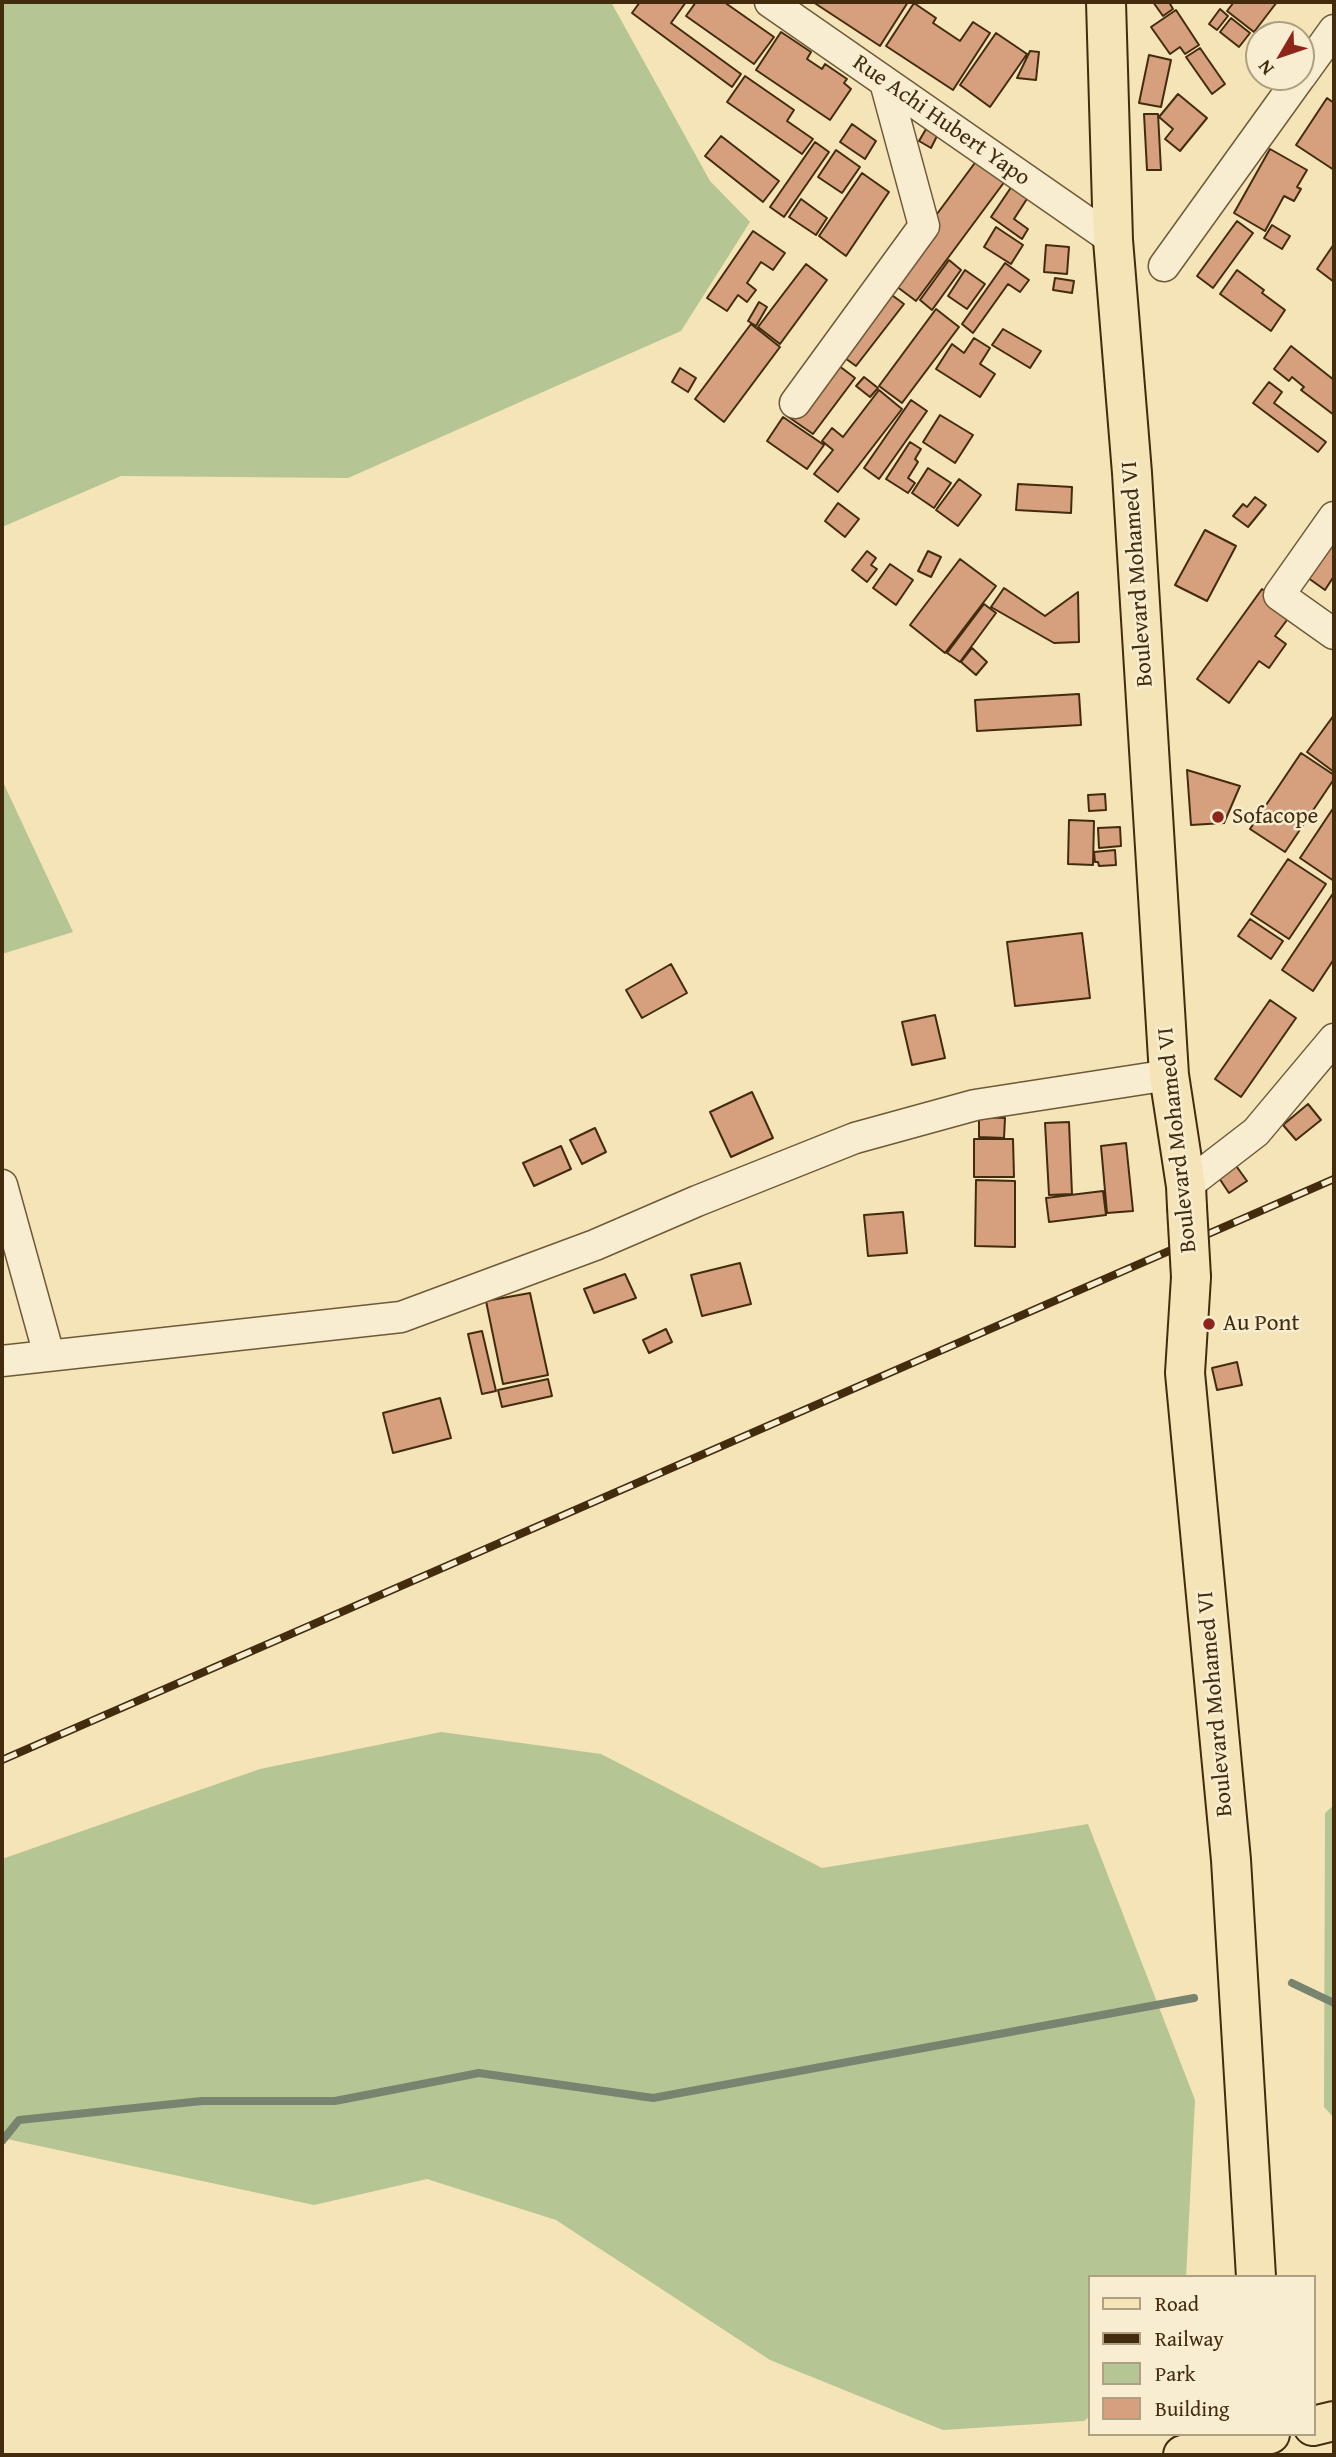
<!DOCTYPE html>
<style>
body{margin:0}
#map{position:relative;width:1336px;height:2457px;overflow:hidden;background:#f4e4b7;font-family:"Gentium Book Plus",serif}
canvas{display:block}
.frame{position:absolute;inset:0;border:4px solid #432c0e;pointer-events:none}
.legend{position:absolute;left:1088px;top:2275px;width:228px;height:161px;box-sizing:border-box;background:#f8edd0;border:2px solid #b0a082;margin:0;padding:9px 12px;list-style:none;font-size:21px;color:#432c0e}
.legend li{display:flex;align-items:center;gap:14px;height:35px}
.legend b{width:35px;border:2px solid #b0a082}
.north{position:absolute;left:1245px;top:21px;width:70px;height:70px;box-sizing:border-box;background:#f8edd0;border:2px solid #b0a082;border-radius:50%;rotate:231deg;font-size:19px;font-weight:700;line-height:28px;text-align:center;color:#432c0e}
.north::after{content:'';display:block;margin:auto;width:24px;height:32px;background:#8f2418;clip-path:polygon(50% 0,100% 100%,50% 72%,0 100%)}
</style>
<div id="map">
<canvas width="1336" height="2457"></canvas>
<div class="frame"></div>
<ul class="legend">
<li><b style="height:9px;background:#f4e4b7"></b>Road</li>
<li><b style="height:9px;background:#432c0e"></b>Railway</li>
<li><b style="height:19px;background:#b5c593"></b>Park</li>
<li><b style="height:19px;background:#d69f7d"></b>Building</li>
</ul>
<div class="north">N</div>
</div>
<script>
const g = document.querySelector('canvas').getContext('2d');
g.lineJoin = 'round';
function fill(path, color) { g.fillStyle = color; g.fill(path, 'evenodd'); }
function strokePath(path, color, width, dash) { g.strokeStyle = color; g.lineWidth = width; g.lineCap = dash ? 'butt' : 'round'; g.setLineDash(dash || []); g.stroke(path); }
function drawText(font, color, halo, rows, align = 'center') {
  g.font = font + ' "Gentium Book Plus",serif'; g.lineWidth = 5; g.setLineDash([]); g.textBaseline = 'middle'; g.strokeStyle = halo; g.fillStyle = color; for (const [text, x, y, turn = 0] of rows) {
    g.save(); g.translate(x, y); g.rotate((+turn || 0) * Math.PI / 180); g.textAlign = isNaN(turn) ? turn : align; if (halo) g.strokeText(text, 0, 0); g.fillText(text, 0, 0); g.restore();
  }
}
const green = new Path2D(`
 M2 2H611L710 181 750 222 681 331 348 478 121 476 2 527Z
 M2 780 73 932 2 954Z
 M441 1732 601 1754 822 1868 1088 1824 1195 2100 1186 2277H1089V2417L1084 2421 943 2430 770 2360 556 2220 427 2179 314 2205 2 2138V1859L260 1769Z
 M1334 1805V2118L1324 2107 1325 1813Z`);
const stream = new Path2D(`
 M1292 1983 1334 2003
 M2 2141 19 2120 202 2101H335L479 2073 653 2098 1194 1998`);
const building = new Path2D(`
 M640 2H686L671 23 741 74 732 87 632 13Z
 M696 2H724L774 37 754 64 686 16Z
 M813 2H908L880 46Z
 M1153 2H1169L1173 9 1163 16Z
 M1234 2H1277L1254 32 1227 11Z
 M914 3 936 18 933 23 960 41 973 22 990 33 953 90 886 46Z
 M1220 9 1228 16 1217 30 1209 24Z
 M1176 10 1199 45 1185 54 1180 47 1170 54 1151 27Z
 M1231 18 1250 33 1239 47 1220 32Z
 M781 32 811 52 807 59 822 69 825 64 847 79 844 83 851 89 830 120 756 70Z
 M996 33 1027 54 990 107 960 85Z
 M1200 48 1225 84 1212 94 1186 57Z
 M1030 51 1039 52 1036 80 1017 78Z
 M1149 55 1171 60 1161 107 1139 103Z
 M745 76 794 110 787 121 813 139 802 154 727 102Z
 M1178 94 1207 118 1180 151 1165 139 1173 129 1159 117Z
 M1327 98 1334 103V170L1296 145Z
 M1144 114H1158L1161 170H1147Z
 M852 124 876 141 865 159 840 142Z
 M926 129 937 136 931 148 919 141Z
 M721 136 779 181 763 202 705 156Z
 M815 142 829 152 784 217 770 207Z
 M1270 149 1307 170 1297 187 1301 189 1294 201 1284 196 1265 231 1234 213Z
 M836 150 860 167 842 193 818 177Z
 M980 156 1008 177 916 301 888 280Z
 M862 173 889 192 846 256 819 236Z
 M1016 180 1032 191 1014 219 1028 229 1022 239 991 217Z
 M801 199 827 218 816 235 789 217Z
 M1237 221 1253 233 1213 288 1197 276Z
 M1272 225 1290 236 1282 249 1264 238Z
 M996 227 1023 245 1011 264 984 247Z
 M753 231 785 253 773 270 761 262 747 283 756 290 747 302 738 295 727 311 707 298Z
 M1334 244V282L1317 269Z
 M1046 245 1069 247 1067 274 1044 272Z
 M949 260 961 270 932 310 920 300Z
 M1005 263 1029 280 1020 292 1008 284 973 333 962 324Z
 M806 264 827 280 780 344 758 327Z
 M965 270 985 284 967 309 948 296Z
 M1237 270 1264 290 1262 293 1285 310 1271 331 1220 294Z
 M1055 278 1074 281 1072 293 1053 290Z
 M885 290 904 304 856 366 838 353Z
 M759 302 767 307 756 326 748 321Z
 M936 309 959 327 902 403 879 386Z
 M751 324 780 347 724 422 695 399Z
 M1003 329 1041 351 1030 368 992 345Z
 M974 338 990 348 980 364 995 374 980 397 936 369 952 344 964 353Z
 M1291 346 1334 380V415L1301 390 1304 387 1292 377 1289 381 1274 369Z
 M830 359 855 378 813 434 787 416Z
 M680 368 696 378 688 392 672 382Z
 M864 377 878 388 870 397 856 386Z
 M1269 382 1282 392 1274 403 1326 442 1318 452 1253 403Z
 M879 390 902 409 838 492 814 474 833 450 822 441 832 428 843 437Z
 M911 400 927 411 879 479 864 468Z
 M940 415 973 435 955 463 923 442Z
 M783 417 824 445 807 469 767 441Z
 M910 442 921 449 915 459 918 462 908 478 915 483 908 493 886 479Z
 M928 468 951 483 934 508 912 493Z
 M959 479 981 495 958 526 936 510Z
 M1018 484 1072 487 1071 513 1016 510Z
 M1255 497 1266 505 1248 527 1233 516 1243 504 1247 507Z
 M838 503 859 519 845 537 825 521Z
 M1334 519V576L1325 590 1304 575Z
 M1205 530 1236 546 1207 601 1175 585Z
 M867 551 876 558 871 565 877 569 867 582 852 570Z
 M928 551 941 557 931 577 918 571Z
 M960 559 996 586 945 653 910 625Z
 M890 564 913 580 896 605 873 588Z
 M1004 588 1045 616 1078 592 1079 642 1054 643 991 607Z
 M1262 589 1293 612 1275 636 1286 644 1269 668 1259 661 1229 703 1197 679Z
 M984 604 996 613 960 662 947 653Z
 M972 648 987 662 976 675 961 662Z
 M1079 694 1081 725 977 731 975 700Z
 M1334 715V772L1307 752Z
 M1301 753 1334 775V779L1285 852 1250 829Z
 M1187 770 1240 786 1224 823 1191 825Z
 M1105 794 1106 810 1089 811 1088 795Z
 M1334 807V881L1300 858Z
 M1069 820 1094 821 1093 865 1068 864Z
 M1120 827 1121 846 1099 848 1098 828Z
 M1115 850 1116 865 1099 866 1098 862H1095L1094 852Z
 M1288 859 1326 884 1289 939 1251 914Z
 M1334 892V959L1313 991 1282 970Z
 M1250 919 1283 941 1271 959 1238 936Z
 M1082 933 1090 998 1015 1006 1007 942Z
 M671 964 687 993 642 1018 626 990Z
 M1270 1000 1296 1018 1241 1097 1215 1079Z
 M935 1015 945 1058 912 1065 902 1022Z
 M752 1092 773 1138 731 1157 710 1112Z
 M1308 1104 1321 1120 1296 1140 1283 1125Z
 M979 1117 1005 1118 1004 1138 979 1137Z
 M1069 1122 1072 1194 1049 1195 1045 1123Z
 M595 1128 606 1152 582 1164 570 1140Z
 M974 1139H1013L1014 1177H974Z
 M1126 1143 1133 1211 1107 1213 1101 1146Z
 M561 1146 571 1169 534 1186 523 1163Z
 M1234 1163 1247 1181 1229 1193 1217 1175Z
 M976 1180 1015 1181V1247L975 1246Z
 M1103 1191 1106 1215 1049 1222 1046 1198Z
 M903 1212 907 1253 868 1256 864 1215Z
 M740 1263 751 1304 702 1316 691 1275Z
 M625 1274 636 1298 594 1313 584 1289Z
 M530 1293 548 1375 503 1384 486 1301Z
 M666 1329 672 1342 649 1353 643 1340Z
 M482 1331 496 1391 482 1394 468 1334Z
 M1237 1362 1242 1385 1217 1390 1212 1368Z
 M548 1379 552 1396 502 1407 498 1390Z
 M440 1398 451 1438 393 1453 383 1413Z`);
const minor = new Path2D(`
 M770 2 1113 240
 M1301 76 1334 30
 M1164 266 1300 77
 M795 403 924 226 885 82
 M1334 517 1279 595 1334 634
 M2 1185 49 1355
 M1186 1186 1256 1132 1334 1039
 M2 1361 401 1317 595 1245 697 1201 855 1138 975 1105 1169 1075`);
const major = new Path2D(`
 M1106 2 1113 240 1132 473 1169 1075 1186 1186 1187 1207
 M1191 1277 1185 1373 1231 1860 1256 2277
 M1313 2426 1334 2421
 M1183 2455 1270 2434`);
const rail = new Path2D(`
 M2 1760 1334 1179`);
const majorBridge = new Path2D(`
 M1187 1207 1191 1277`);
const markers = [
 [1218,817,7,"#8f2418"],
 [1209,1324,7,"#8f2418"]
];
const streetNames = [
 ["Rue Achi Hubert Yapo",941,121,35],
 ["Boulevard Mohamed VI",1138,574,-94],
 ["Boulevard Mohamed VI",1178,1140,-96],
 ["Boulevard Mohamed VI",1216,1704,-95]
];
const poiNames = [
 ["Sofacope",1232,817],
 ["Au Pont",1223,1324]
];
fill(green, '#b5c593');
strokePath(stream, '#788470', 8);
fill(building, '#d69f7d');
strokePath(building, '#432c0e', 2);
strokePath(minor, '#6f5a38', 33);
strokePath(major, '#432c0e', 42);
strokePath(minor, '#f8edd0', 30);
strokePath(major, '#f4e4b7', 38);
strokePath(rail, '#432c0e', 8);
strokePath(rail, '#f8edd0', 5, [16]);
strokePath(majorBridge, '#432c0e', 42, []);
strokePath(majorBridge, '#f4e4b7', 38);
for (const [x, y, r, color] of markers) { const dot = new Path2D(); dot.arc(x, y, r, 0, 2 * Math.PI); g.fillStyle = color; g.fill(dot); strokePath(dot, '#f8edd0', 2.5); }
drawText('23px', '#432c0e', '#f8edd0', streetNames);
drawText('23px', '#432c0e', '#f8edd0', poiNames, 'left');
</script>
